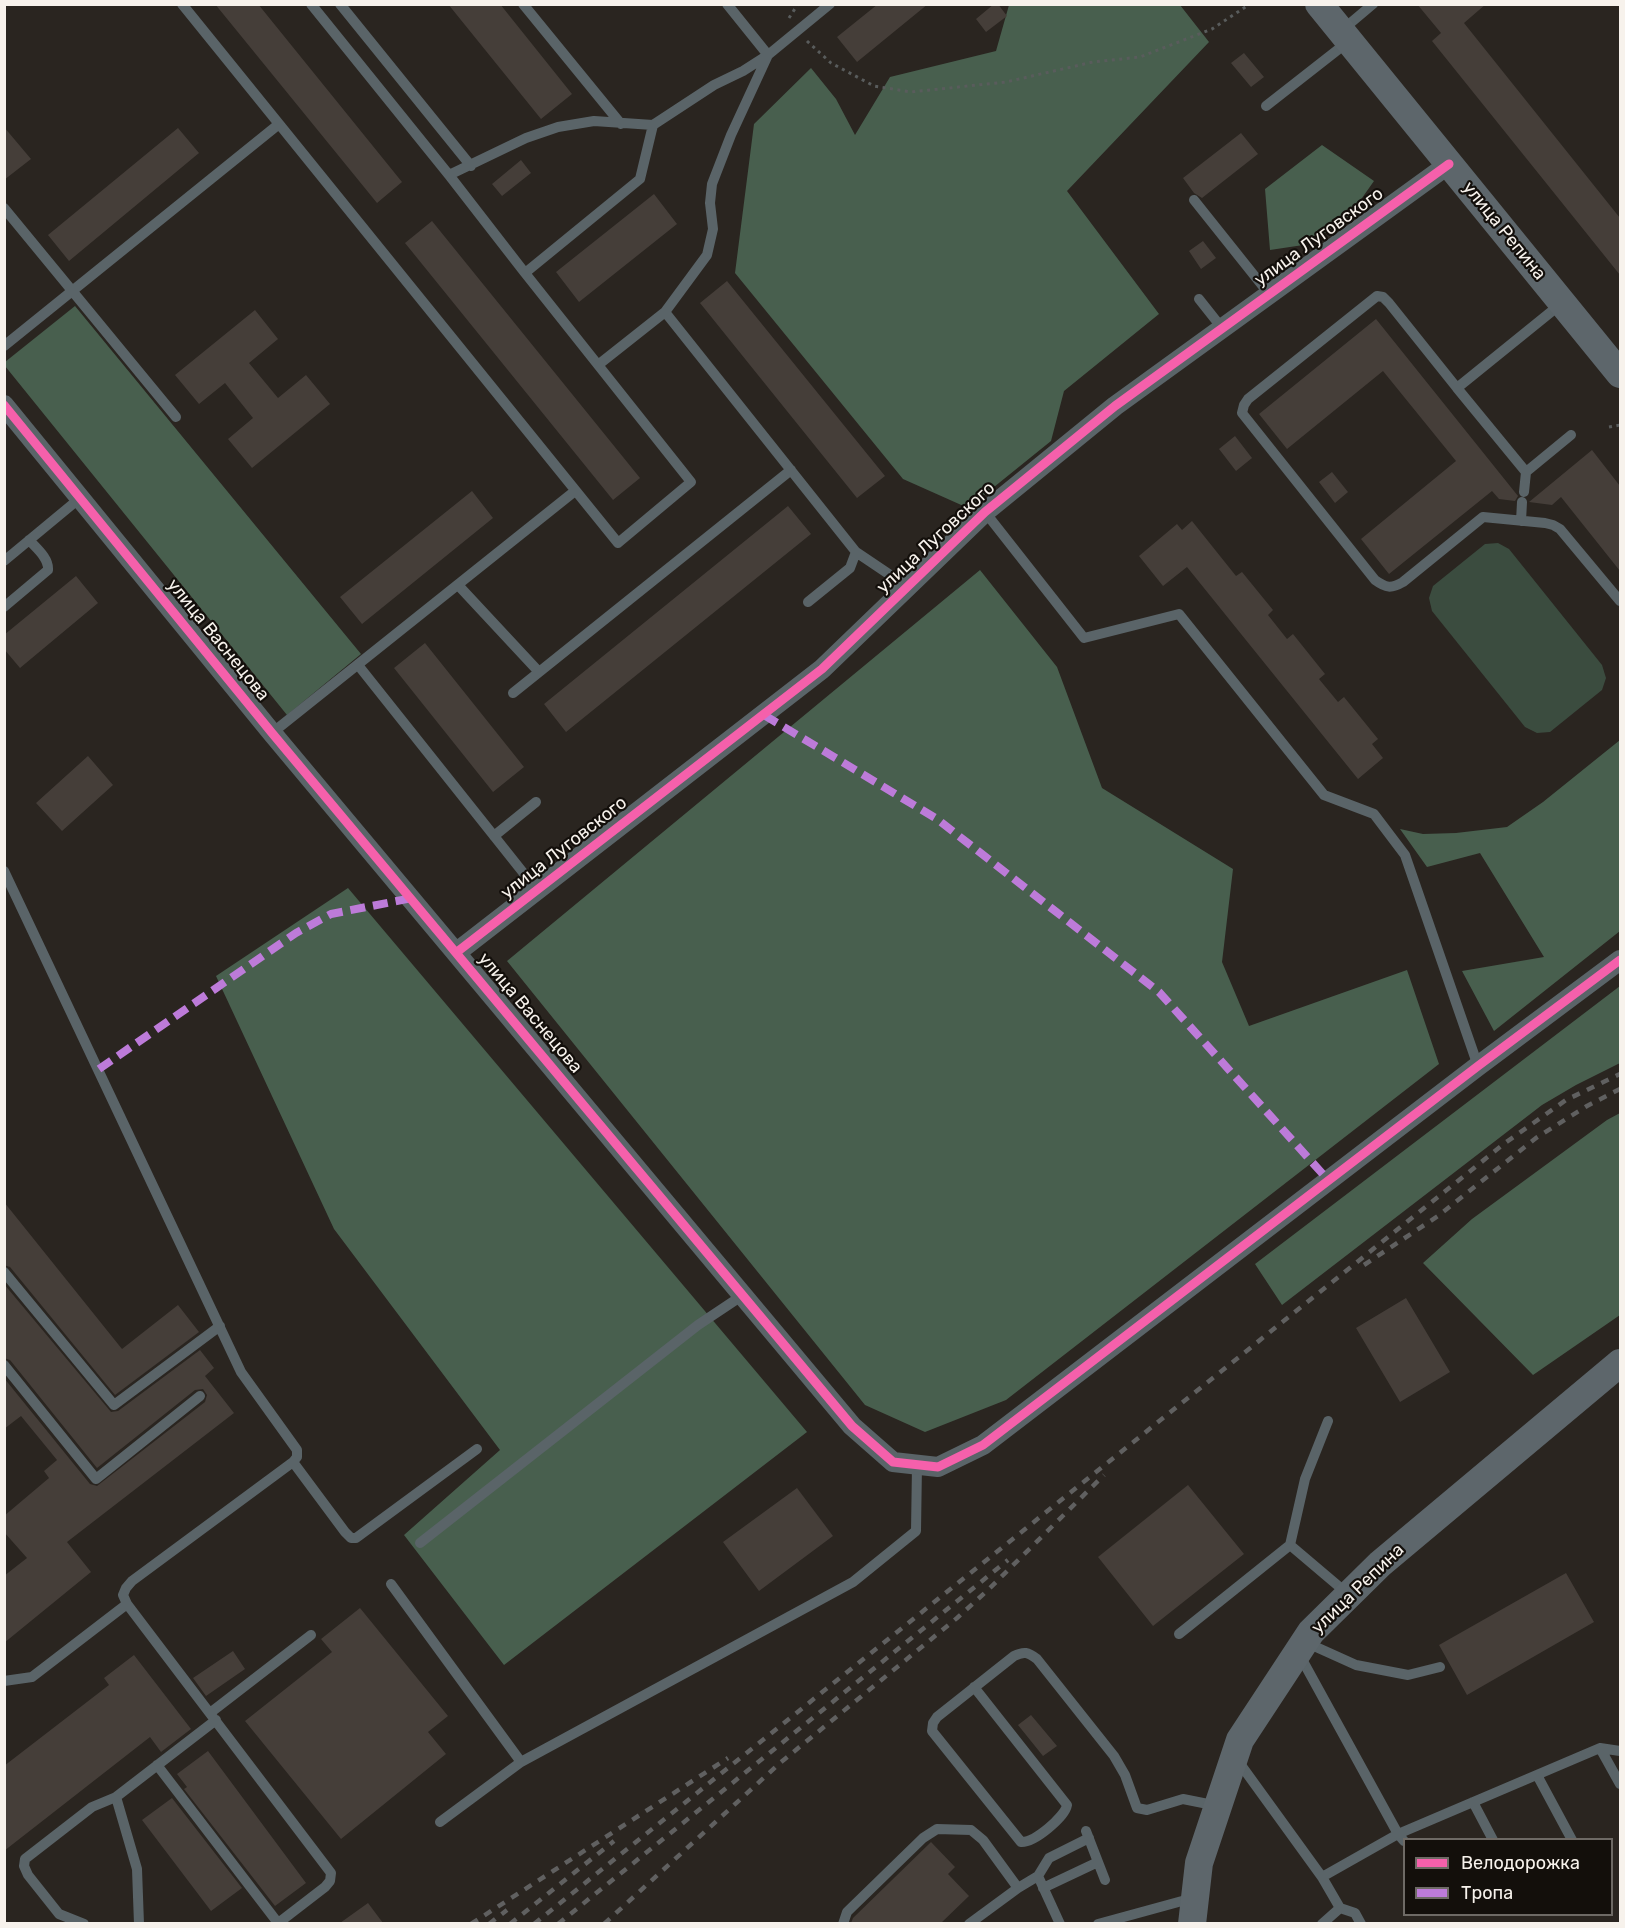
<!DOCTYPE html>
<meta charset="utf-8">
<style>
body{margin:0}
#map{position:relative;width:1625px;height:1928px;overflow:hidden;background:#2a2520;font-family:Rubik,sans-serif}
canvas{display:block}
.frame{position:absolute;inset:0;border:6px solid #f7f2ec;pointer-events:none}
.legend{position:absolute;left:1403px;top:1838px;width:210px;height:78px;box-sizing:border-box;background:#130f0b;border:2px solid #6e6a65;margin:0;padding:8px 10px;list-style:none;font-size:18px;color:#f7f2ec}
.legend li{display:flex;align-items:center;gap:12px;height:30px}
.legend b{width:30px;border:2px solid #6e6a65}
</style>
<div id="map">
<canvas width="1625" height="1928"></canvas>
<div class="frame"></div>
<ul class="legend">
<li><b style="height:8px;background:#f560ab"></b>Велодорожка</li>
<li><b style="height:8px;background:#bd7bd9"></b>Тропа</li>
</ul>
</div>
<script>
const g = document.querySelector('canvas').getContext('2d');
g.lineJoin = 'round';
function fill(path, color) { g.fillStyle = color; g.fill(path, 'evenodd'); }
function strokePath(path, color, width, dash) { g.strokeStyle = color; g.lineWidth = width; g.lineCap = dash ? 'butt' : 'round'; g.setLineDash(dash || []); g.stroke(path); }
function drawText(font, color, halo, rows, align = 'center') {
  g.font = font + ' Rubik,sans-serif'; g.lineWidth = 4.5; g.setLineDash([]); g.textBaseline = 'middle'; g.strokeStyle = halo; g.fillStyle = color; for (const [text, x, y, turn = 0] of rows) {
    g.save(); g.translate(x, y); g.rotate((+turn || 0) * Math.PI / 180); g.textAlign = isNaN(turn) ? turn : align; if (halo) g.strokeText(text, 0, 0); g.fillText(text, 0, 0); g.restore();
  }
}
const green = new Path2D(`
 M1498 543 1509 549 1602 665 1606 678 1602 690 1550 732 1537 733 1525 727 1432 611 1429 598 1433 586 1485 544Z`);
const forest = new Path2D(`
 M1009 5H1180L1209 42 1067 191 1159 314 1064 391 1051 441 968 508 903 479 735 273 754 124 811 68 836 99 855 135 890 77 996 51Z
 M1322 145 1374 181 1350 215 1310 244 1270 250 1265 189Z
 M75 306 361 654 287 715 5 366V362Z
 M980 570 1057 667 1102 788 1233 869 1222 962 1249 1026 1407 970 1439 1064 1006 1400 925 1432 865 1405 507 961Z
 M1620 740V931L1494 1031 1462 971 1544 957 1480 853 1427 867 1400 829 1423 834 1456 833 1507 827 1543 802Z
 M348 888 807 1432 504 1665 404 1535 500 1450 334 1229 216 976Z
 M1620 986V1063L1576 1085 1542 1105 1282 1305 1255 1264Z
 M1620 1113V1315L1533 1375 1423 1263 1472 1219 1607 1120Z`);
const building = new Path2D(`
 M215 4H258L402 182 377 203Z
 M448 4H500L572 94 541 119Z
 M878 4H928L857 62 837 37Z
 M994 4H998L1007 16 986 32 976 19Z
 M1417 4H1486L1464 23 1620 218V275L1432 41 1441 33Z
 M1244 53 1264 77 1251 87 1231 63Z
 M4 127 31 159 4 180Z
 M178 128 199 153 69 261 48 235Z
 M1241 133 1258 154 1202 198 1194 193 1183 178Z
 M521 160 531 173 502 196 492 184Z
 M654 194 677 224 579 302 556 272Z
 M432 221 640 478 613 500 405 243Z
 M1203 241 1216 258 1201 269 1189 251Z
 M727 281 885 476 857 498 700 303Z
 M255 310 278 339 249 363 278 398 306 375 330 404 252 468 228 439 253 418 225 383 199 404 175 375Z
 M1376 319 1518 496 1515 501 1499 499 1492 491 1389 574 1361 539 1456 461 1383 371 1287 449 1259 414Z
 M1235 436 1252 458 1236 471 1219 449Z
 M1592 450 1620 486V571L1561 497 1552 505 1529 502Z
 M1332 472 1348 492 1335 503 1319 482Z
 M472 491 493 518 362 624 340 597Z
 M788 506 811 534 566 732 544 704Z
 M1192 521 1236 576 1242 572 1273 610 1268 615 1287 639 1293 634 1325 674 1319 679 1338 702 1344 697 1378 739 1372 744 1383 758 1358 779 1187 567 1163 586 1139 556 1177 524 1182 530Z
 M76 576 98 603 20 668 4 649V635Z
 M425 643 524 767 493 792 394 668Z
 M88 756 113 785 62 831 36 803Z
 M4 1202 122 1349 178 1305 199 1332 115 1395 10 1267 4 1265Z
 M4 1284 111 1412 118 1411 200 1350 214 1368 205 1376 234 1413 67 1542 91 1572 4 1643V1576L27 1558 4 1532V1516L49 1478 44 1471 57 1460 21 1416 4 1429V1378L90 1484 97 1486 205 1402 207 1395 203 1389 195 1390 97 1468 10 1360 4 1358Z
 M1406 1298 1450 1372 1400 1402 1356 1328Z
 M1188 1485 1244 1554 1153 1626 1098 1557Z
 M797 1488 833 1536 759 1591 723 1542Z
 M1566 1573 1594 1622 1467 1695 1439 1645Z
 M360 1608 448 1716 428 1732 446 1754 341 1839 245 1721 332 1652 321 1639Z
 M233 1651 245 1669 206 1696 193 1678Z
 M134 1655 191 1729 161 1752 150 1737 4 1851V1766L109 1685 104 1678Z
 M1031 1715 1057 1746 1043 1756 1018 1725Z
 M208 1751 306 1883 275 1906 184 1789 187 1787 177 1774Z
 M172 1798 242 1888 211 1911 142 1820Z
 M931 1842 955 1867 948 1874 969 1896 941 1923H851L853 1918Z
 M368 1903 383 1923H340Z`);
const path = new Path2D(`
 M789 18 798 4
 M807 41 831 63 874 86 911 92 1006 82 1093 62 1140 57 1212 29 1250 4
 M1609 427 1620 425`);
const lane = new Path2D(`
 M182 4 618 543 691 482 525 273
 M311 4 449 175 525 273 640 179 653 125
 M340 4 471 166
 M523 4 621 124
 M727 4 768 55 731 135 712 184 710 203 713 229 707 255 665 312 856 552 908 587
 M1341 31 1373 4
 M1266 106 1349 41
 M449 175 526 138 558 127 594 121 653 125 714 85 743 71 768 55 830 4
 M1194 200 1269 294
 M4 208 176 417
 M1199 299 1222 328
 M4 346 279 124
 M598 365 665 312
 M1457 388 1389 303 1383 297 1377 296 1248 399 1244 405 1242 413 1375 580C1386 588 1391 589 1403 582L1483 517 1545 523 1553 525 1560 529 1620 601
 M1526 472 1571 435
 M1524 492 1526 472 1457 388 1562 303
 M985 512 1084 638 1179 614 1324 795 1374 814 1405 855 1478 1066
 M1521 521 1522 502
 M4 561 80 498
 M458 585 539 672
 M808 602 850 568 856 552
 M4 607 48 570C49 558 36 548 29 540
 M358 665 537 890
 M513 693 791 470
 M272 733 575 491
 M494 836 536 802
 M4 871 241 1372 297 1450V1457L293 1462 132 1581 126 1588 123 1595 127 1604 331 1873 330 1881 325 1887 277 1924
 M4 1272 114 1405 220 1326
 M4 1365 96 1479 200 1396
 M293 1462 345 1532 351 1538H356L477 1449
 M420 1543 698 1325 743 1295
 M1290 1545 1305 1479 1328 1421
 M391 1584 521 1762
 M1179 1634 1290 1545 1349 1595
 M1305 1642 1356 1665 1408 1675 1440 1667
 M1299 1654 1398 1834 1322 1877 1340 1908 1322 1924
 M4 1681 32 1677 127 1604
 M974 1687 1067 1805C1065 1817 1034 1843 1021 1842L932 1731 933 1723 937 1717 1014 1656C1024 1651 1028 1652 1037 1659L1114 1756 1125 1775 1137 1808 1147 1810 1183 1799 1218 1806
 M210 1713 311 1635
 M1600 1748 1620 1784
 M1238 1761 1322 1877
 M157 1765 278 1923
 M1537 1775 1572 1840
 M116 1797 137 1869 139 1924
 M1473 1802 1493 1840
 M440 1822 521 1762 853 1582 916 1531 917 1465
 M1404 1841 1398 1834 1600 1748 1620 1751
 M1098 1862 1105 1880
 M1038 1876 1049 1858 1089 1838
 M1043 1888 1098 1862 1086 1831
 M1340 1908 1355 1913 1361 1924
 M84 1924 59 1914 28 1875 24 1866 25 1859 92 1807 116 1797 216 1720
 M843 1924 847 1912 923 1838 937 1829 971 1830 983 1840 1018 1888 1038 1876 1060 1924
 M969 1924 1018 1888
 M1098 1924 1193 1898`);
const street = new Path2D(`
 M4 405 272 733 852 1426 893 1462 938 1467 983 1445 1478 1066 1620 960
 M457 952 822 669 985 512 1115 406 1449 164`);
const secondary = new Path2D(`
 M1319 4 1620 374
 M1192 1924 1199 1863 1240 1740 1311 1632 1380 1564 1620 1363`);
const rail = new Path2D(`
 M1364 1265 1438 1216 1536 1138 1587 1106 1620 1089
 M471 1924 728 1758
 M489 1924 507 1910
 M510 1924 614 1841
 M534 1924 1505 1143 1566 1100 1620 1074
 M558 1924 1008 1560
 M604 1924 780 1763 957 1618 988 1590 1104 1475`);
const quiet = new Path2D(`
 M764 715 937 819 1159 992 1329 1181
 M99 1069 296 933 331 914 412 898`);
const cycleway = new Path2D(`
 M4 405 272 733 852 1426 893 1462 938 1467 983 1445 1478 1066 1620 960
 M457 952 822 669 985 512 1115 406 1449 164`);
const streetNames = [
 ["улица Репина",1504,231,51],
 ["улица Луговского",1319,237,-36],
 ["улица Луговского",936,538,-43],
 ["улица Васнецова",218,640,51],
 ["улица Луговского",564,848,-38],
 ["улица Васнецова",530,1013,50],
 ["улица Репина",1358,1589,-44]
];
fill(green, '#3b4c3f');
fill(forest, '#485f4e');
fill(building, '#453e39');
strokePath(path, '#595c5c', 3, [3, 4.5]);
strokePath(lane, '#5a6468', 10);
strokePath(street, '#5a6468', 20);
strokePath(secondary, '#5d666b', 28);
strokePath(rail, '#606060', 4.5, [8, 8]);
strokePath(quiet, '#bd7bd9', 8, [15, 8]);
strokePath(cycleway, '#f560ab', 9);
drawText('18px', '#f7f2ec', '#130f0b', streetNames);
</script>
